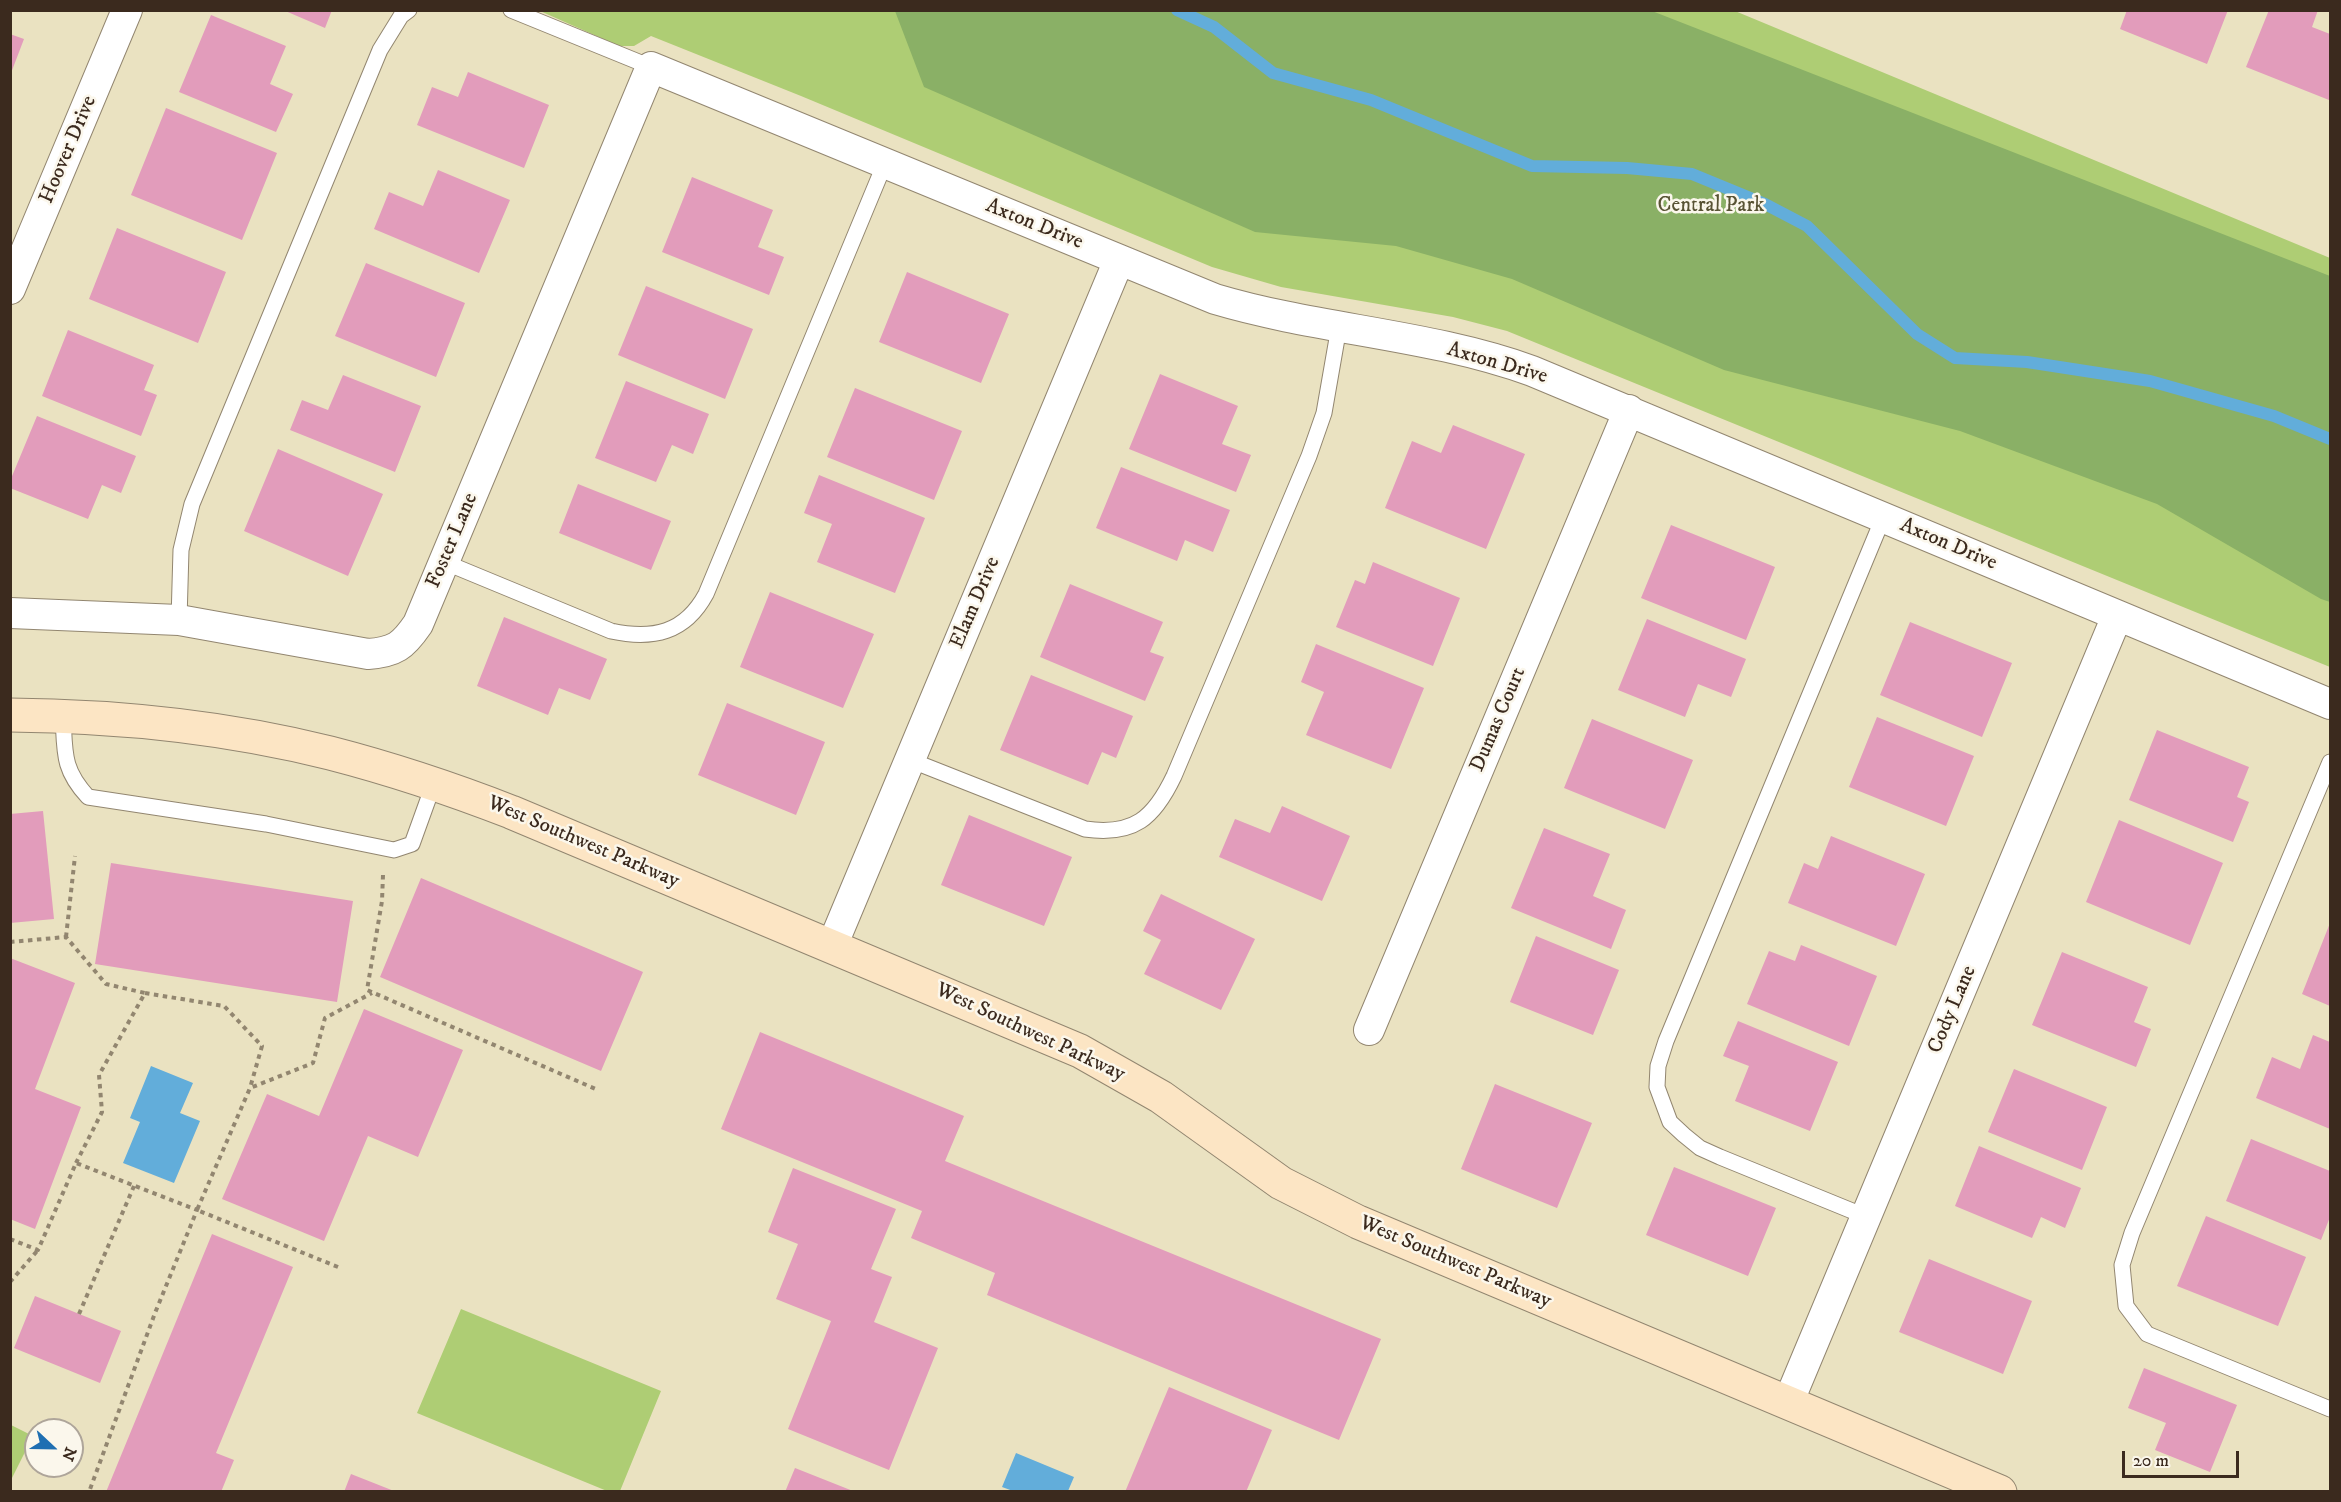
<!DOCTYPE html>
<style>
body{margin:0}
#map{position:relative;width:2341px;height:1502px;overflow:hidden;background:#eae2c1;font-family:"IM FELL DW Pica",serif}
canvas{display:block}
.frame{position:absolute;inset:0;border:12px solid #3b2a1e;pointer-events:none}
.north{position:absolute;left:24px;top:1418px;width:60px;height:60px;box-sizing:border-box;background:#fbf7ec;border:2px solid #aea59a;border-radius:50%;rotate:112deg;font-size:16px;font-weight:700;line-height:24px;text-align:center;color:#3b2a1e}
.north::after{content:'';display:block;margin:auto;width:21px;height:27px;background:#1f6fb2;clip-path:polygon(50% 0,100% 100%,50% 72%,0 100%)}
.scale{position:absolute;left:2122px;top:1451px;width:117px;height:27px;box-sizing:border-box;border:3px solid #3b2a1e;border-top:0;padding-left:8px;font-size:18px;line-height:21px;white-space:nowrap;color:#3b2a1e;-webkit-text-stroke:4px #fbf7ec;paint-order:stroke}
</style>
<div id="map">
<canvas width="2341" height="1502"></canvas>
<div class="frame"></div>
<div class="north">N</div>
<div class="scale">20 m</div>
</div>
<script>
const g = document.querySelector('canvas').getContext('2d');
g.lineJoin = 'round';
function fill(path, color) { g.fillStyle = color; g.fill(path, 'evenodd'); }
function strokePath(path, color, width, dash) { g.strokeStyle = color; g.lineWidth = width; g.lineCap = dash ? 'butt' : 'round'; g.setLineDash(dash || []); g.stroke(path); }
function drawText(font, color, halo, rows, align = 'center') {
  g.font = font + ' "IM FELL DW Pica",serif'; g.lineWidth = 5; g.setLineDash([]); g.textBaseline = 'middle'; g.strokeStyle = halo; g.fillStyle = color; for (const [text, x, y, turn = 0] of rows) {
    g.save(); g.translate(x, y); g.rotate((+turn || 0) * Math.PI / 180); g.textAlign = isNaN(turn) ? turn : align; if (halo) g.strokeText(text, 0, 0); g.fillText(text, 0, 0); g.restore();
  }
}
const green = new Path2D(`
 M540 11H1735L2330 258V667L1507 331 1453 317 1281 287 1212 267 801 96 651 36 634 46H619Z
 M461 1309 661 1391 620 1491H607L417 1413Z
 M11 1425 33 1436 11 1480Z`);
const forest = new Path2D(`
 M895 11H1652L2330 276V602L2321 599 2157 504 1960 431 1724 370 1512 279 1396 246 1255 232 924 87Z`);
const water = new Path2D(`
 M151 1066 193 1083 180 1113 200 1121 174 1183 123 1163 140 1122 130 1118Z
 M1016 1453 1074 1477 1068 1491H1013L1002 1487Z`);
const stream = new Path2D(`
 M1177 10 1214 27 1273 73 1371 100 1532 166 1627 168 1692 174 1765 204 1807 226 1917 334 1955 358 2027 362 2150 381 2274 416 2330 439`);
const building = new Path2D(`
 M283 10H332L325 28Z
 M2127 10H2228L2207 64 2120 29Z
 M2269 10H2318L2312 27 2330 34 2329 100 2246 67Z
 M211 15 286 46 270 84 293 94 276 132 179 92Z
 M10 34 24 39 11 73H10Z
 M468 72 549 105 524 168 417 125 432 87 458 97Z
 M166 108 277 153 242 240 131 195Z
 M438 170 510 200 479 273 374 229 389 192 423 206Z
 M692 177 773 210 758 247 784 257 769 295 662 252Z
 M117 228 226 272 198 343 89 299Z
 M366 263 465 303 436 377 335 336Z
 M907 272 1009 314 981 383 879 342Z
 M646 286 753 329 725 399 618 355Z
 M68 330 154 365 144 390 157 395 141 436 42 396Z
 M1160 374 1238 406 1222 444 1251 455 1236 492 1129 449Z
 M343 375 421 406 395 472 290 430 302 400 328 410Z
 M626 381 709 414 693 454 672 445 656 482 595 458Z
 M855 388 962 431 934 500 827 457Z
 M37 416 136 456 121 493 102 485 88 519 10 488V481Z
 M1453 425 1525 454 1486 549 1385 508 1412 441 1441 453Z
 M278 449 383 494 348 576 244 531Z
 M1121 467 1230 510 1213 552 1185 540 1177 561 1096 528Z
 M819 475 925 518 895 593 817 562 832 524 804 513Z
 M578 484 671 521 651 570 559 533Z
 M1671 525 1775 567 1746 640 1641 598Z
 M1373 562 1460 598 1433 666 1336 627 1355 580 1365 584Z
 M1070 584 1163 622 1150 652 1164 657 1145 701 1040 657Z
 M770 592 874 634 843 708 740 667Z
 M504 617 607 659 590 700 559 688 548 715 477 686Z
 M1647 619 1746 659 1731 697 1698 684 1685 717 1618 690Z
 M1910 622 2012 663 1982 737 1880 695Z
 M1316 644 1424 688 1391 769 1306 735 1324 692 1301 682Z
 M1031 675 1133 716 1116 758 1102 752 1088 785 1000 750Z
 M727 703 825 742 796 815 698 775Z
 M1877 717 1974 756 1946 826 1849 787Z
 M1592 719 1693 760 1665 829 1564 788Z
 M2157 730 2249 767 2237 797 2249 802 2233 842 2129 800Z
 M1282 806 1350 836 1322 901 1219 857 1235 819 1270 833Z
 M43 811 54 919 10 923V814Z
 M969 815 1072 857 1044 926 941 885Z
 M2119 820 2223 863 2190 945 2086 902Z
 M1544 828 1610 854 1593 896 1626 910 1611 949 1511 908Z
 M1831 836 1925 874 1896 946 1788 903 1804 863 1818 869Z
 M111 863 353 901 337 1002 95 964Z
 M421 878 643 972 601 1071 380 977Z
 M1161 894 1255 939 1221 1010 1144 974 1161 940 1143 931Z
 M2330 923V1006L2302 994Z
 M1536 936 1619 970 1593 1035 1510 1002Z
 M1801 945 1877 976 1849 1046 1747 1004 1769 951 1795 961Z
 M2062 952 2148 987 2134 1022 2151 1029 2136 1067 2032 1025Z
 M10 958 75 983 35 1089 81 1107 35 1229 10 1219Z
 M364 1009 463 1050 418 1157 368 1136 324 1241 222 1199 267 1094 319 1116Z
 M1738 1021 1838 1062 1810 1131 1735 1101 1749 1066 1723 1056Z
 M760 1032 964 1116 945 1161 1381 1339 1339 1440 987 1295 995 1273 911 1238 922 1211 721 1129Z
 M2313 1035 2330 1042V1129L2256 1098 2272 1057 2300 1069Z
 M2014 1069 2107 1107 2082 1170 1988 1132Z
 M1495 1084 1592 1123 1557 1208 1461 1169Z
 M2251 1139 2330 1171V1217L2321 1240 2226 1201Z
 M1979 1146 2081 1188 2065 1228 2041 1217 2032 1238 1955 1206Z
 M1674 1167 1776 1208 1748 1276 1646 1235Z
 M793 1168 896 1209 871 1269 892 1277 874 1322 938 1348 889 1470 788 1429 831 1321 776 1299 798 1244 768 1232Z
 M2206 1216 2306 1257 2278 1326 2177 1286Z
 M212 1234 293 1267 216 1453 234 1460 221 1492H106Z
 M1929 1259 2032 1301 2003 1374 1899 1332Z
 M35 1296 121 1331 100 1383 14 1348Z
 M2144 1368 2237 1405 2210 1472 2155 1450 2166 1423 2128 1408Z
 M1169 1387 1272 1430 1246 1492H1125Z
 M795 1468 853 1491V1492H785Z
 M351 1474 394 1491V1492H344Z`);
const path = new Path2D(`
 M383 875 382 901 367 990 598 1090
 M66 937 75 856
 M10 942 66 937 106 984 145 993 99 1075 102 1112 76 1163
 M145 993 224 1006 262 1046 250 1088
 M10 1239 38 1250 76 1163 197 1210 155 1313 89 1492
 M338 1267 197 1210 250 1088 313 1063 325 1018 372 993
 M10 1282 38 1250
 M79 1314 134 1186`);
const lane = new Path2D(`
 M511 10 651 67
 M444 562 611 631C653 640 685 633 706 594L885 163
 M179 620 181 550 192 504 380 50 401 16 409 10
 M63 716C65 752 62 769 88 797L266 824 394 850 412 844 434 783
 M910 760 1085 829C1134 836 1154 818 1174 776L1309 456 1324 413 1339 327
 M2330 762 2132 1233 2122 1265 2126 1306 2147 1334 2330 1409
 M1867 1217 1720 1157 1700 1148 1684 1135 1670 1122 1657 1087 1658 1066 1666 1041 1883 518`);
const street = new Path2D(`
 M10 289 127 10
 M10 613 179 620 368 654C395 652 403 646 418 624L651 67 1215 299C1319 330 1430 334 1532 371L2330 704
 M832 946 1119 260
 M1369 1030 1629 410
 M1788 1403 2117 616`);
const secondary = new Path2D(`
 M10 715C117 716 226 727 330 753 392 769 452 789 511 812L1080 1051 1161 1097 1281 1183 1358 1222 2000 1492`);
const streetNames = [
 ["Hoover Drive",69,150,-67],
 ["Axton Drive",1034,225,22],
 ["Axton Drive",1497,364,16],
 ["Foster Lane",453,541,-67],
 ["Axton Drive",1948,545,23],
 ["Elam Drive",976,603,-67],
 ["Dumas Court",1499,720,-67],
 ["West Southwest Parkway",583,843,23],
 ["Cody Lane",1953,1010,-67],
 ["West Southwest Parkway",1030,1033,25],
 ["West Southwest Parkway",1455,1263,23]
];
const parkNames = [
 ["Central Park",1711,207]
];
fill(green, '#aecd74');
fill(forest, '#8ab066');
fill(water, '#62adda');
strokePath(stream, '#62adda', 12);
fill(building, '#e29cbb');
strokePath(lane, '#928670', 17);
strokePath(street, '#928670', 32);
strokePath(secondary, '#928670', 35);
strokePath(path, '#928670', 4, [4.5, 4.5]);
strokePath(lane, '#fff', 15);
strokePath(street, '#fff', 30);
strokePath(secondary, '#fce5c4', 33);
drawText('21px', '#3b2a1e', '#fbf7ec', streetNames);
drawText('21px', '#585334', '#fbf7ec', parkNames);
</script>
